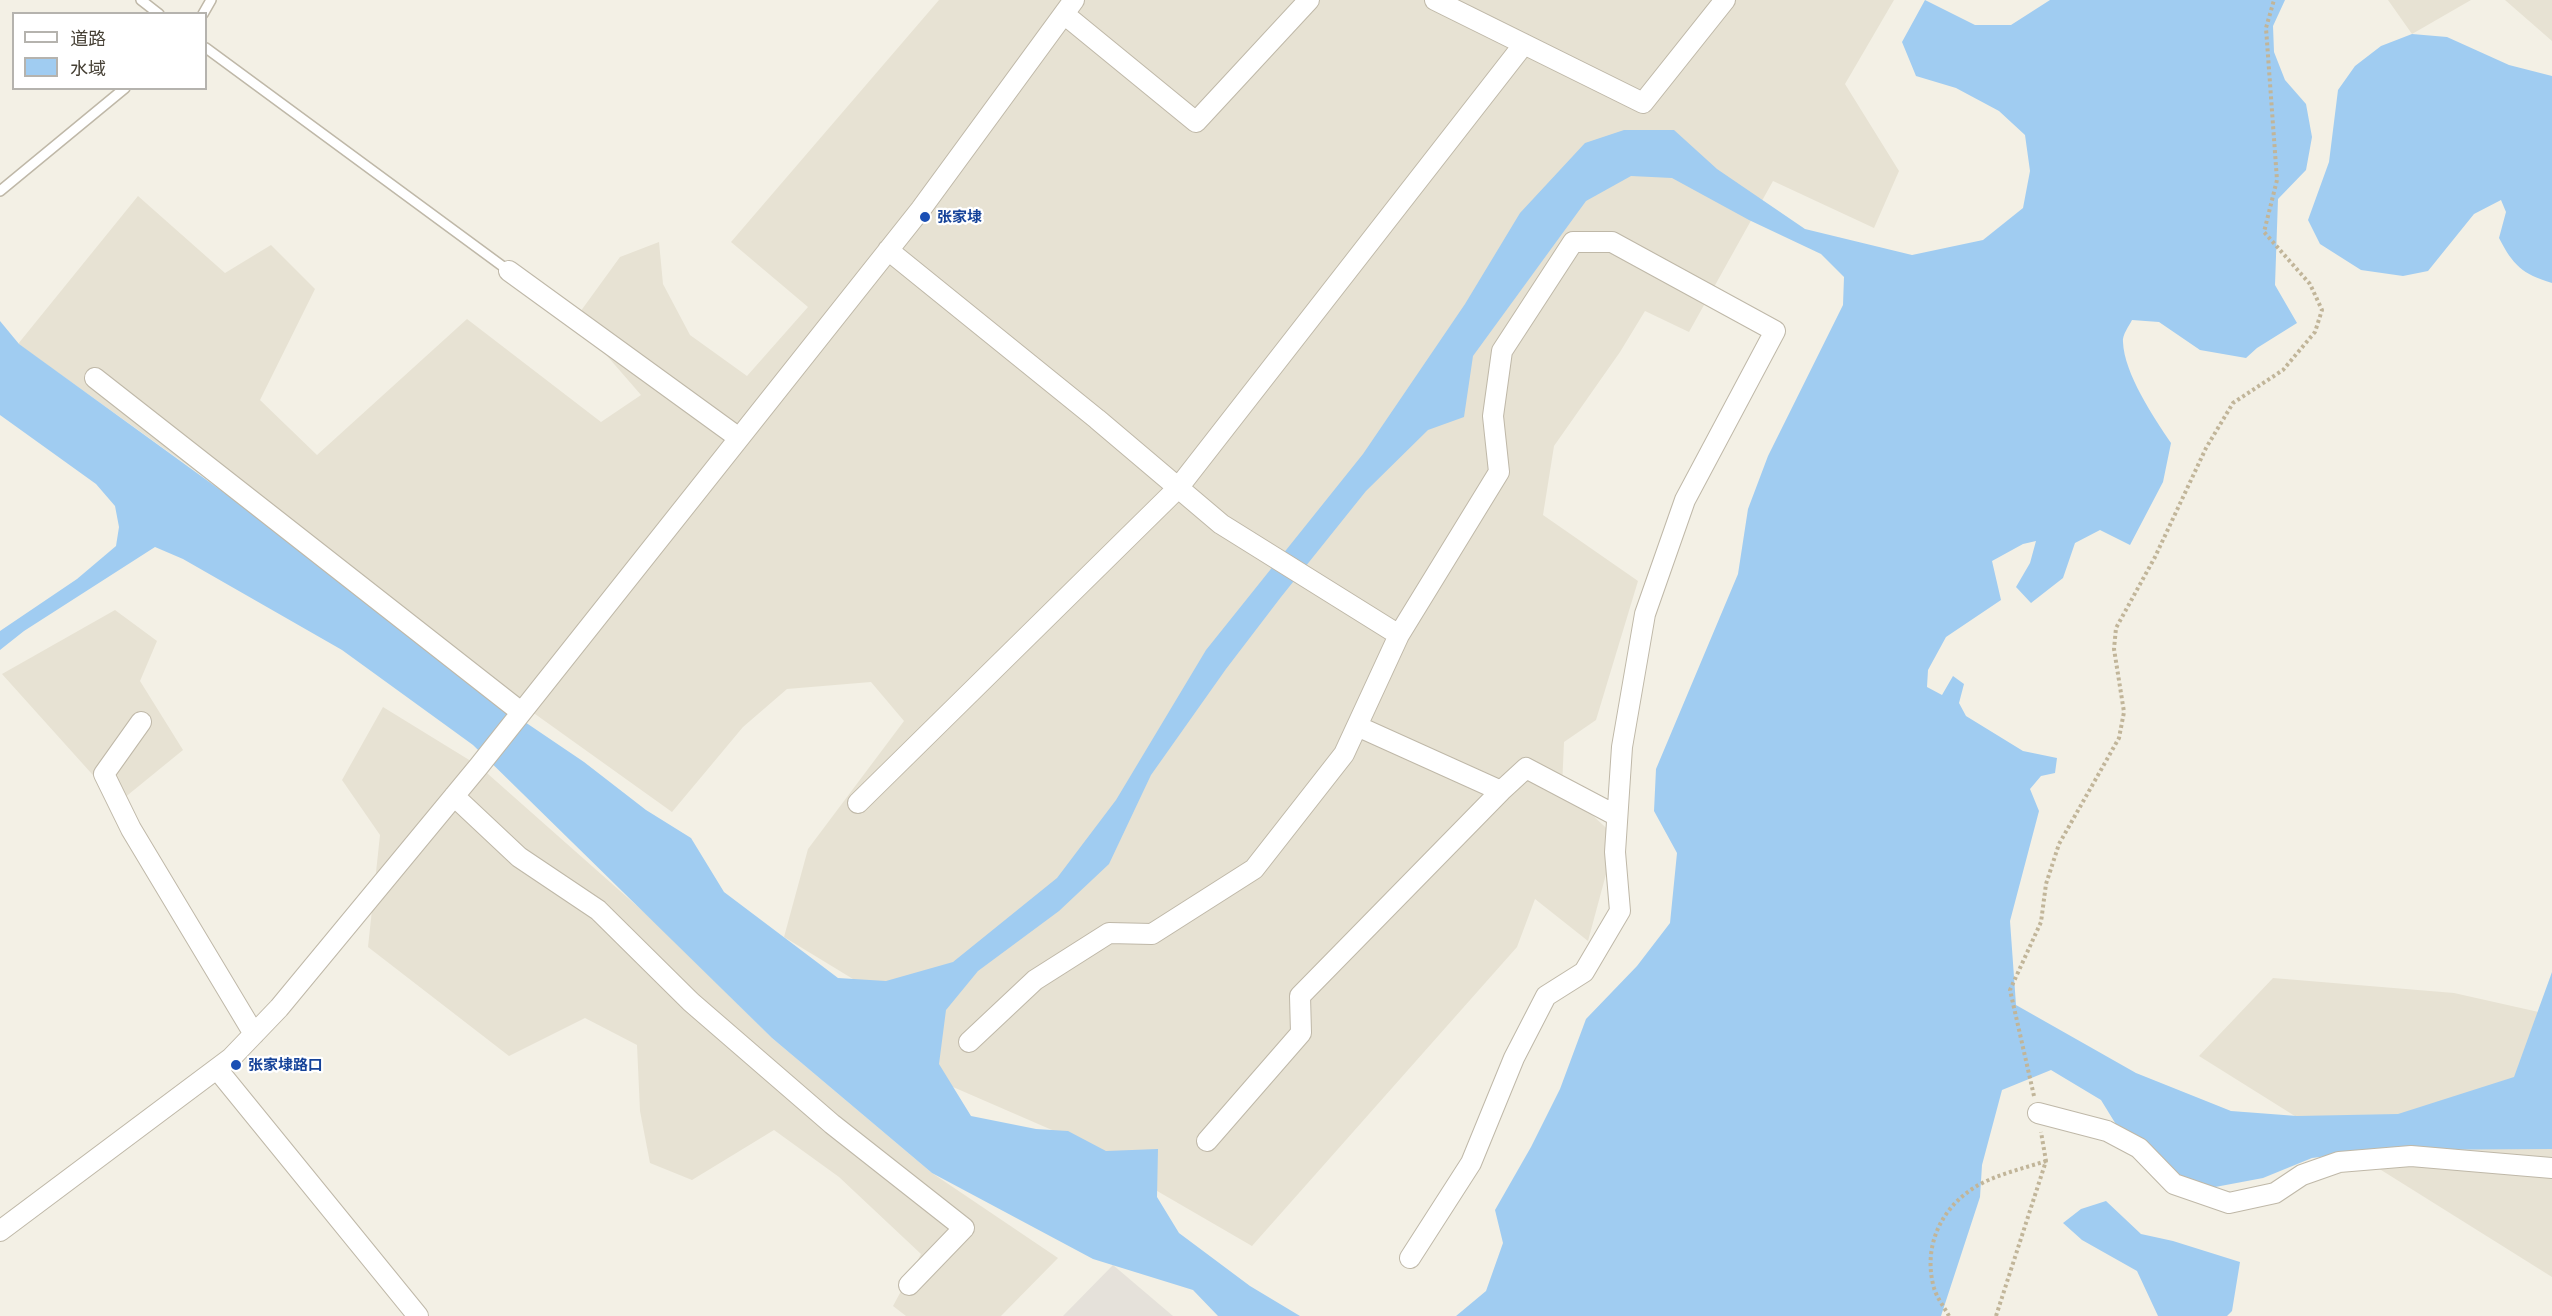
<!DOCTYPE html>
<meta charset="utf-8">
<style>
body{margin:0}
#map{position:relative;width:2552px;height:1316px;overflow:hidden;background:#f3f0e5;font-family:Mulish,"Noto Sans SC",sans-serif}
canvas{display:block}
.legend{position:absolute;left:12px;top:12px;width:195px;height:78px;box-sizing:border-box;background:#fff;border:2px solid #b5b3ae;margin:0;padding:8px 10px;list-style:none;font-size:18px;color:#464035}
.legend li{display:flex;align-items:center;gap:12px;height:30px}
.legend b{width:30px;border:2px solid #b5b3ae}
</style>
<div id="map">
<canvas width="2552" height="1316"></canvas>
<ul class="legend">
<li><b style="height:8px;background:#fff"></b>道路</li>
<li><b style="height:16px;background:#a0ccf1"></b>水域</li>
</ul>
</div>
<script>
const g = document.querySelector('canvas').getContext('2d');
g.lineJoin = 'round';
function fill(path, color) { g.fillStyle = color; g.fill(path, 'evenodd'); }
function strokePath(path, color, width, dash) { g.strokeStyle = color; g.lineWidth = width; g.lineCap = dash ? 'butt' : 'round'; g.setLineDash(dash || []); g.stroke(path); }
function drawText(font, color, halo, rows, align = 'center') {
  g.font = font + ' Mulish,"Noto Sans SC",sans-serif'; g.lineWidth = 4.5; g.setLineDash([]); g.textBaseline = 'middle'; g.strokeStyle = halo; g.fillStyle = color; for (const [text, x, y, turn = 0] of rows) {
    g.save(); g.translate(x, y); g.rotate((+turn || 0) * Math.PI / 180); g.textAlign = isNaN(turn) ? turn : align; if (halo) g.strokeText(text, 0, 0); g.fillText(text, 0, 0); g.restore();
  }
}
const residential = new Path2D(`
 M939 0H1894L1845 84 1899 171 1874 228 1773 181 1689 332 1645 311 1620 352 1554 446 1543 515 1638 581 1596 720 1564 742 1562 787 1616 837 1588 941 1535 899 1517 947 1252 1246 1052 1130 953 1087 853 979 784 937 808 849 904 721 871 682 787 689 743 727 672 812 18 344 138 196 225 273 271 245 315 289 260 400 317 455 467 319 601 422 641 395 575 319 620 257 659 242 663 284 690 335 747 376 808 307 731 242Z
 M2388 0H2471L2412 34Z
 M2505 0H2552V41Z
 M115 610 157 641 140 681 183 750 118 803 2 674Z
 M383 707 479 766 654 921 772 1038 932 1173 1058 1258 1001 1316H906L893 1306 921 1254 839 1177 774 1130 692 1180 650 1163 640 1111 637 1045 585 1018 509 1056 368 947 380 835 342 780Z
 M2273 978 2454 993 2552 1015V1277L2199 1056Z`);
const industrial = new Path2D(`
 M1113 1265 1173 1316H1063Z`);
const water = new Path2D(`
 M1925 0 1975 25H2011L2050 0H2285L2273 26 2274 52 2285 80 2306 104 2312 137 2306 170 2278 199 2275 285 2297 323 2257 348 2246 358 2200 350 2159 322 2132 320C2129 326 2122 335 2123 342 2124 373 2154 418 2171 443L2163 482 2130 545 2100 530 2075 543 2063 578 2031 603 2016 587 2030 563 2036 541 2023 544 1992 561 2001 600 1946 637 1928 670 1927 687 1942 695 1953 676 1964 684 1959 703 1966 716 2023 751 2057 758 2055 773 2041 776 2030 789 2039 811 2010 921 2016 1005 2136 1073 2231 1111 2297 1116 2398 1114 2514 1077 2552 972V1149L2374 1150 2312 1158 2263 1178 2194 1191 2133 1152 2101 1100 2051 1070 2002 1090 1982 1165 1980 1197 1941 1316H1456L1486 1291 1503 1243 1495 1210 1531 1147 1560 1089 1586 1019 1637 966 1670 923 1677 853 1654 811 1656 769 1738 574 1748 509 1768 456 1843 305 1844 277 1821 254 1749 220 1672 178 1631 176 1586 201 1473 356 1464 417 1428 430 1366 491 1281 597 1226 669 1151 775 1109 864 1059 911 978 971 946 1010 939 1064 971 1116 1036 1129 1068 1131 1106 1151 1158 1149 1157 1197 1179 1233 1250 1286 1300 1316H1218L1193 1290 1093 1259 932 1173 772 1038 473 745 342 650 183 559 155 547 24 631 0 650V631L77 579 116 546 119 527 115 506 96 484 0 415V321L19 344 299 547 488 697 584 762 646 810 691 838 724 892 838 978 886 981 953 962 1057 878 1116 800 1206 650 1363 454 1465 304 1520 213 1585 143 1624 130H1674L1717 169 1805 229 1912 255 1983 240 2023 208 2030 171 2025 135 1999 111 1956 88 1916 76 1902 42Z
 M2412 34 2447 37 2509 65 2552 76V283C2522 274 2513 265 2499 238L2506 212 2501 200 2474 214 2428 271 2403 276 2361 270 2320 244 2308 220 2329 162 2338 90 2355 66 2381 46Z
 M2106 1201 2141 1234 2173 1241 2240 1262 2232 1311 2227 1316H2158L2137 1271 2082 1240 2063 1223 2081 1209Z`);
const path = new Path2D(`
 M2034 1096 2010 990 2041 922 2046 884 2059 844 2119 738 2124 712 2114 649 2116 628 2155 557 2206 448 2233 403 2283 370 2315 332 2322 310 2310 284 2264 232 2277 180 2266 28 2274 0
 M1949 1316C1944 1307 1937 1298 1934 1288 1923 1249 1939 1211 1972 1189 1993 1175 2022 1169 2046 1161
 M1996 1316 2046 1161 2041 1132`);
const service = new Path2D(`
 M141 0 159 14
 M203 14 211 0
 M206 48 509 271
 M0 191 125 88`);
const minor = new Path2D(`
 M1435 0 1643 103 1725 0
 M1064 14 1196 122 1309 0
 M888 250 1097 419 1221 524 1399 635
 M509 271 739 438
 M95 378 521 712
 M141 722 104 774 131 829 254 1034
 M1357 726 1501 791 1526 768 1617 816
 M454 796 519 857 598 910 691 1002 832 1124 964 1228 909 1285
 M858 803 1178 488 1524 44
 M969 1042 1035 980 1109 933 1152 934 1254 869 1344 754 1399 635 1499 472 1493 416 1502 351 1573 242H1612L1775 331 1685 500 1645 614 1622 747 1615 852 1620 911 1584 972 1546 996 1514 1058 1471 1163 1410 1258
 M217 1069 418 1316
 M2038 1113 2107 1131 2139 1148 2174 1184 2229 1203 2275 1193 2302 1175 2339 1162 2411 1156 2552 1168
 M1207 1141 1301 1033 1300 996 1501 791
 M0 1231 231 1058 279 1008 479 766 921 209 1074 0`);
const markers = [
 [925,217,6,"#1a4fb4"],
 [236,1065,6,"#1a4fb4"]
];
const transitNames = [
 ["张家埭",937,217],
 ["张家埭路口",248,1065]
];
fill(residential, '#e7e2d3');
fill(industrial, '#e5e1da');
fill(water, '#a0ccf1');
strokePath(service, '#bfb8a8', 12);
strokePath(minor, '#bfb8a8', 22);
strokePath(path, '#c1b599', 4, [3, 3]);
strokePath(service, '#fff', 9);
strokePath(minor, '#fff', 20);
for (const [x, y, r, color] of markers) { const dot = new Path2D(); dot.arc(x, y, r, 0, 2 * Math.PI); g.fillStyle = color; g.fill(dot); strokePath(dot, '#fff', 2); }
drawText('bold 15px', '#164399', '#fff', transitNames, 'left');
</script>
